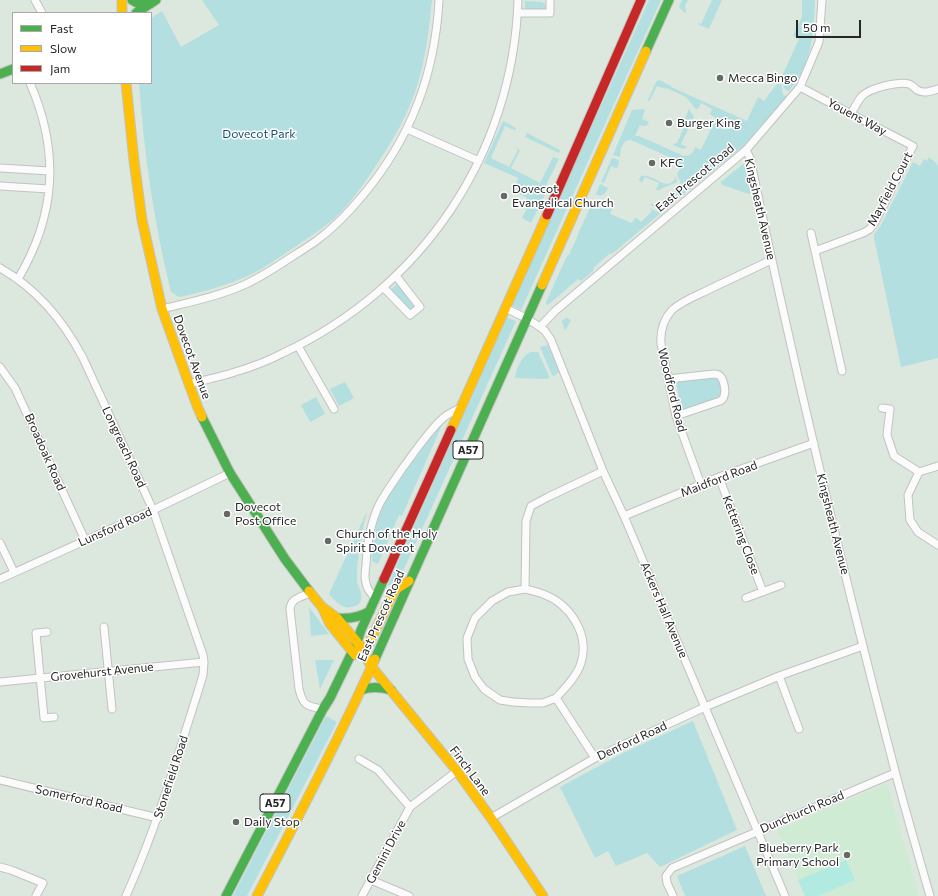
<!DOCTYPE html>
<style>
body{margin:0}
#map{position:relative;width:938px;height:896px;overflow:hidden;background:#dce7dd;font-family:Commissioner,sans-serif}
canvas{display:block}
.legend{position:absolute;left:12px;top:12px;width:140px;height:72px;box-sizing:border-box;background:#fff;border:1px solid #a9a9a9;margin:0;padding:5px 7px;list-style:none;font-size:12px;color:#272727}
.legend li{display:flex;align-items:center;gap:8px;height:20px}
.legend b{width:20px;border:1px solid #a9a9a9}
.scale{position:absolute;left:796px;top:20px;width:65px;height:18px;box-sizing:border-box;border:2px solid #272727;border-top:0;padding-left:5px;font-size:12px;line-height:14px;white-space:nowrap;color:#272727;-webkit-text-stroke:3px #fff;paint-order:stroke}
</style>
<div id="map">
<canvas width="938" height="896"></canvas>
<ul class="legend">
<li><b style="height:5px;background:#4caf50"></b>Fast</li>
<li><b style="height:5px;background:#ffc107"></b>Slow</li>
<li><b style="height:5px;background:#c62828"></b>Jam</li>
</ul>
<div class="scale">50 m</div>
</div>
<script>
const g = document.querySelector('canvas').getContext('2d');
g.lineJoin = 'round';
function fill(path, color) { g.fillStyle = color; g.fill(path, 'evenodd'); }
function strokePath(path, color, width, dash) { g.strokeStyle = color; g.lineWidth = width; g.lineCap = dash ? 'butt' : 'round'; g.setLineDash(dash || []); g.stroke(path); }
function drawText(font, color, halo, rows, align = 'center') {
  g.font = font + ' Commissioner,sans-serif'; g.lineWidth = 3; g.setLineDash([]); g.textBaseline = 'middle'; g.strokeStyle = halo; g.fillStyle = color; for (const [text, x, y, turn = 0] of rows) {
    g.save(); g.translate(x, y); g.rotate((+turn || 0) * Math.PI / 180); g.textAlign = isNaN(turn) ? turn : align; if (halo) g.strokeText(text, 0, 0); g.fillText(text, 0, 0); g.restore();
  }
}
const education = new Path2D(`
 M887 784 919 896H805L777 830Z`);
const green = new Path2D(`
 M202 0H432C429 29 426 58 417 86 408 115 393 140 377 164 364 184 351 203 334 219 323 228 311 236 299 244 287 252 275 261 261 269 239 282 204 292 179 297L171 292C154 223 144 153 139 83H151V18L162 11 181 47 219 25Z
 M649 0H661L521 310 511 305Z
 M682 0H688L685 6 686 11 685 13 679 7Z
 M712 0H722L709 29 698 24V23L701 24Z
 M802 0H815C814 24 813 50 802 72 799 78 794 84 790 90L788 91 784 88 782 76 799 39 793 36 802 17Z
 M525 1 542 2 545 4 546 8 545 10 525 11Z
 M659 80 671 86V87L747 121 758 97 764 101 780 80 783 94 788 98 769 120 742 147 663 211 650 205 652 203 656 207 675 190 682 186 677 174 680 169 678 161 631 140C621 140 621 150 620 157L613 155 632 110 642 109 645 110 642 119 649 122 646 126H642L640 125 635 136H639L684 156C690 156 694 153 695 147L701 150 716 118 710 114 712 109 701 103 698 109H696L694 107 686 97 666 88 665 89 657 86 650 100 647 102 656 82Z
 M689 109 694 117 681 144 687 147C683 151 678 147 673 145V144L677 143 686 123 685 118Z
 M503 121 516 128 515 130 512 129 505 126 491 158 509 167 518 150 513 147 520 150 511 168 540 183 553 157 559 159 544 189 547 191 531 223 522 218 530 202 526 200 527 198 518 193 520 189 515 187 518 178 484 163Z
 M527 133 560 150 559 153 525 137Z
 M929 157 935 162 938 166V358L901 367 874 238V234L877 231 882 223 913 162 920 166 924 159 927 161Z
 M612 158 619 160 618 167 616 168 611 166 604 183 601 182Z
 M743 164 745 166 751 192 749 194 722 185 721 182Z
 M641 176C654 173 667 194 676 177L677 182 658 190H656L659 183 645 177 642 183 640 181 639 179Z
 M600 184 608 188C606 193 602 198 596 194Z
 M609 207H613L610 214 632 223 635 218H637L641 222 652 211 649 208 661 213 613 253 609 254 594 267 593 271 581 281 578 279 548 305 546 304 547 300 566 258 568 255H569L578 235V234L589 210V208L599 209Z
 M398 283 416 305 408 312 389 291Z
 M507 318 516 321 404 569 399 578 393 585H388Z
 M566 318 571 320 565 331 562 321Z
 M548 345 559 372 554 376 552 375 540 347Z
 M530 352H538L549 376V378L547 379 516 378 515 377C516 369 522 356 530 352Z
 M714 377C722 381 724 392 717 398L682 411 676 382Z
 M345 382 354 398 339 406 330 389Z
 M316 397 325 414 310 422 301 405Z
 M440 424 442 425 402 516 399 515 378 564 372 561C373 544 375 526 381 510 386 499 393 488 400 478 413 460 427 442 440 424Z
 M367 511C362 532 358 552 357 572 357 575 357 579 357 582 358 588 363 593 361 599 361 602 358 605 355 606 343 611 336 602 329 594Z
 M309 607 329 634 311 636Z
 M315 660H334L320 689Z
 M326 716 337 722 247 896H233Z
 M693 721 737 830 660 867 647 853 616 866 608 851 595 858 560 787 625 752Z
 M745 846 766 896H685L677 876Z`);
const pitch = new Path2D(`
 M846 860 855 880 818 896H805L798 880Z`);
const street = new Path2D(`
 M35 0 42 13
 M518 13H550V0
 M800 87 851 114 913 146 875 222 870 229 863 233 815 251 842 371
 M851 114C854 108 858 101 862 96 870 88 899 81 909 84 912 85 915 88 917 90 924 94 931 91 938 89
 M407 129 479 161
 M746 150 750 158C793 363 842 568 895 771 906 813 918 854 930 896
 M0 168 50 171
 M0 186 49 189
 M811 233 815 251
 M0 268C36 288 64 322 83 358L153 510 203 655 204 662 203 675C196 699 188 722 181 746 165 797 148 847 126 896
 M18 279C56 215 60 152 30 83
 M384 288 410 315 420 307 396 276
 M505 308 526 318 540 327 555 311 746 150 800 87 819 42 822 0
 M162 309C190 302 220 296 246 284 263 276 278 266 293 256 301 251 309 246 316 241 334 228 350 211 364 194 411 137 435 75 439 0
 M540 327 545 331 551 340 603 471 624 516 785 896
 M298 346 334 409
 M0 367 15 388 85 540
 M668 379 714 374C716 374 718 374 720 376 724 380 726 391 724 396 723 399 723 399 720 401L676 416
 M189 384C204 380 220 377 235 372 252 367 268 361 283 353 422 288 513 154 518 0
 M882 408 890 409 887 435 894 456 919 472
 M938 466 919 472 908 495 910 520 918 532 938 545
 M719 477 763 592
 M701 485 676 416 661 344C660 331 663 320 672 310 681 302 693 297 704 292 726 281 749 271 771 260
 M624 516 719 477 814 443
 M0 543 14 572
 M0 579 153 510 230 473
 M525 589 508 592 492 601 475 618 467 638 468 659 475 677 484 689 500 700 513 702 529 703H543L556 698
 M310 593C301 597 291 598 290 609L299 689C303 706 307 706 323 709
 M376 598C371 594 367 590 366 583 364 577 365 571 366 565 367 545 370 524 379 505 385 493 394 481 402 469 414 453 427 433 442 419 447 414 454 411 460 408
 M746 598 781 585
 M104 627 112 709
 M47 632 36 633 44 718 54 717
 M779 676 799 729
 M0 682 204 662
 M595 758 556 698C565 688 577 676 581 663 590 634 570 604 543 594 537 592 531 590 525 589L526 521 531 506 548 497 603 471
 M359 759 378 770 410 807
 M0 780 158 818
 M491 818 595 758 705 707 779 676 863 646
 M0 867 11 870 43 883 36 896
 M371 880 409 896
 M362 896 410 807 457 771
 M673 896 667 883 666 876 672 868 895 773`);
const fast = new Path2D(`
 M132 0 139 4H150
 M136 13 156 0
 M646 51 669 0
 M0 74 13 69
 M202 417 230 473 285 559 309 591
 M337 618C349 619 359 618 370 611
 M375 659 542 285
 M361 690C371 686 381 687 391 690
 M226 896 323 709 330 698 357 642 361 630 384 579`);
const slow = new Path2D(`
 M122 0V13
 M126 83 134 161 142 220 162 309 189 384 198 408 202 417
 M542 285 646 51
 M451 430 547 215
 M309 591 322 607 337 618 357 642 371 666 457 771 491 818 543 896
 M323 609 330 624 355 655
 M357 652 364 648 369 643 395 590 409 581
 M257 896C298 818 339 739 375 659`);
const jam = new Path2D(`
 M547 215 641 0
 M384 579 451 430`);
const markers = [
 [720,78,4,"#666a67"],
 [669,123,4,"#666a67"],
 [652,163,4,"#666a67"],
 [504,196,4,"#666a67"],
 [227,514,4,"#666a67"],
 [328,541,4,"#666a67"],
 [236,822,4,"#666a67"],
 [847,855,4,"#666a67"]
];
const shields = [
 [468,450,30],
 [275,803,30]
];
const shieldNames = [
 ["A57",468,450],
 ["A57",275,803]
];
const poiNames = [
 ["Mecca Bingo",728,78],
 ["Burger King",677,123],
 ["KFC",660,163],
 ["Dovecot",512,189],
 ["Evangelical Church",512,203],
 ["Dovecot",235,507],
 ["Post Office",235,521],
 ["Church of the Holy",336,534],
 ["Spirit Dovecot",336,548],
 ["Daily Stop",244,822],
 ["Blueberry Park",839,848,"right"],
 ["Primary School",839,862,"right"]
];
const streetNames = [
 ["Youens Way",857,117,28],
 ["East Prescot Road",695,178,-40],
 ["Mayfield Court",890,189,-62],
 ["Kingsheath Avenue",760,209,77],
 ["Dovecot Avenue",192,357,70],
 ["Woodford Road",672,390,76],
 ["Longreach Road",124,447,65],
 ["Broadoak Road",45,452,66],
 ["Maidford Road",719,479,-21],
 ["Kingsheath Avenue",833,524,76],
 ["Lunsford Road",115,527,-24],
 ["Kettering Close",741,535,69],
 ["Ackers Hall Avenue",664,610,67],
 ["East Prescot Road",381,616,-66],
 ["Grovehurst Avenue",102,672,-6],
 ["Denford Road",632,741,-25],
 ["Finch Lane",470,771,53],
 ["Stonefield Road",171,777,-72],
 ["Somerford Road",79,799,13],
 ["Dunchurch Road",802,812,-23],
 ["Gemini Drive",386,852,-62]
];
const parkNames = [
 ["Dovecot Park",259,134]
];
fill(education, '#d0ebd4');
fill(green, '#b3dfe1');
fill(pitch, '#b0eae1');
strokePath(street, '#c2c3c1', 9);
strokePath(fast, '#c2c3c1', 11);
strokePath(slow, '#c2c3c1', 11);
strokePath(jam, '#c2c3c1', 11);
strokePath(street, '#fafbfa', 7);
strokePath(fast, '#4caf50', 9);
strokePath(slow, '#ffc107', 9);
strokePath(jam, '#c62828', 9);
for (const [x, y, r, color] of markers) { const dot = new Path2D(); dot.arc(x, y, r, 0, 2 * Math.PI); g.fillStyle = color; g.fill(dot); strokePath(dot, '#fff', 1.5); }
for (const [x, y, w] of shields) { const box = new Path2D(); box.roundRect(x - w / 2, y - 9, w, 18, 3); g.fillStyle = '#fff'; g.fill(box); strokePath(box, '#272727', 1); }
drawText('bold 11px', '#272727', null, shieldNames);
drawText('12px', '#272727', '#fff', poiNames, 'left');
drawText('12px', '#272727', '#fff', streetNames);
drawText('12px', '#164f66', '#fff', parkNames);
</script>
